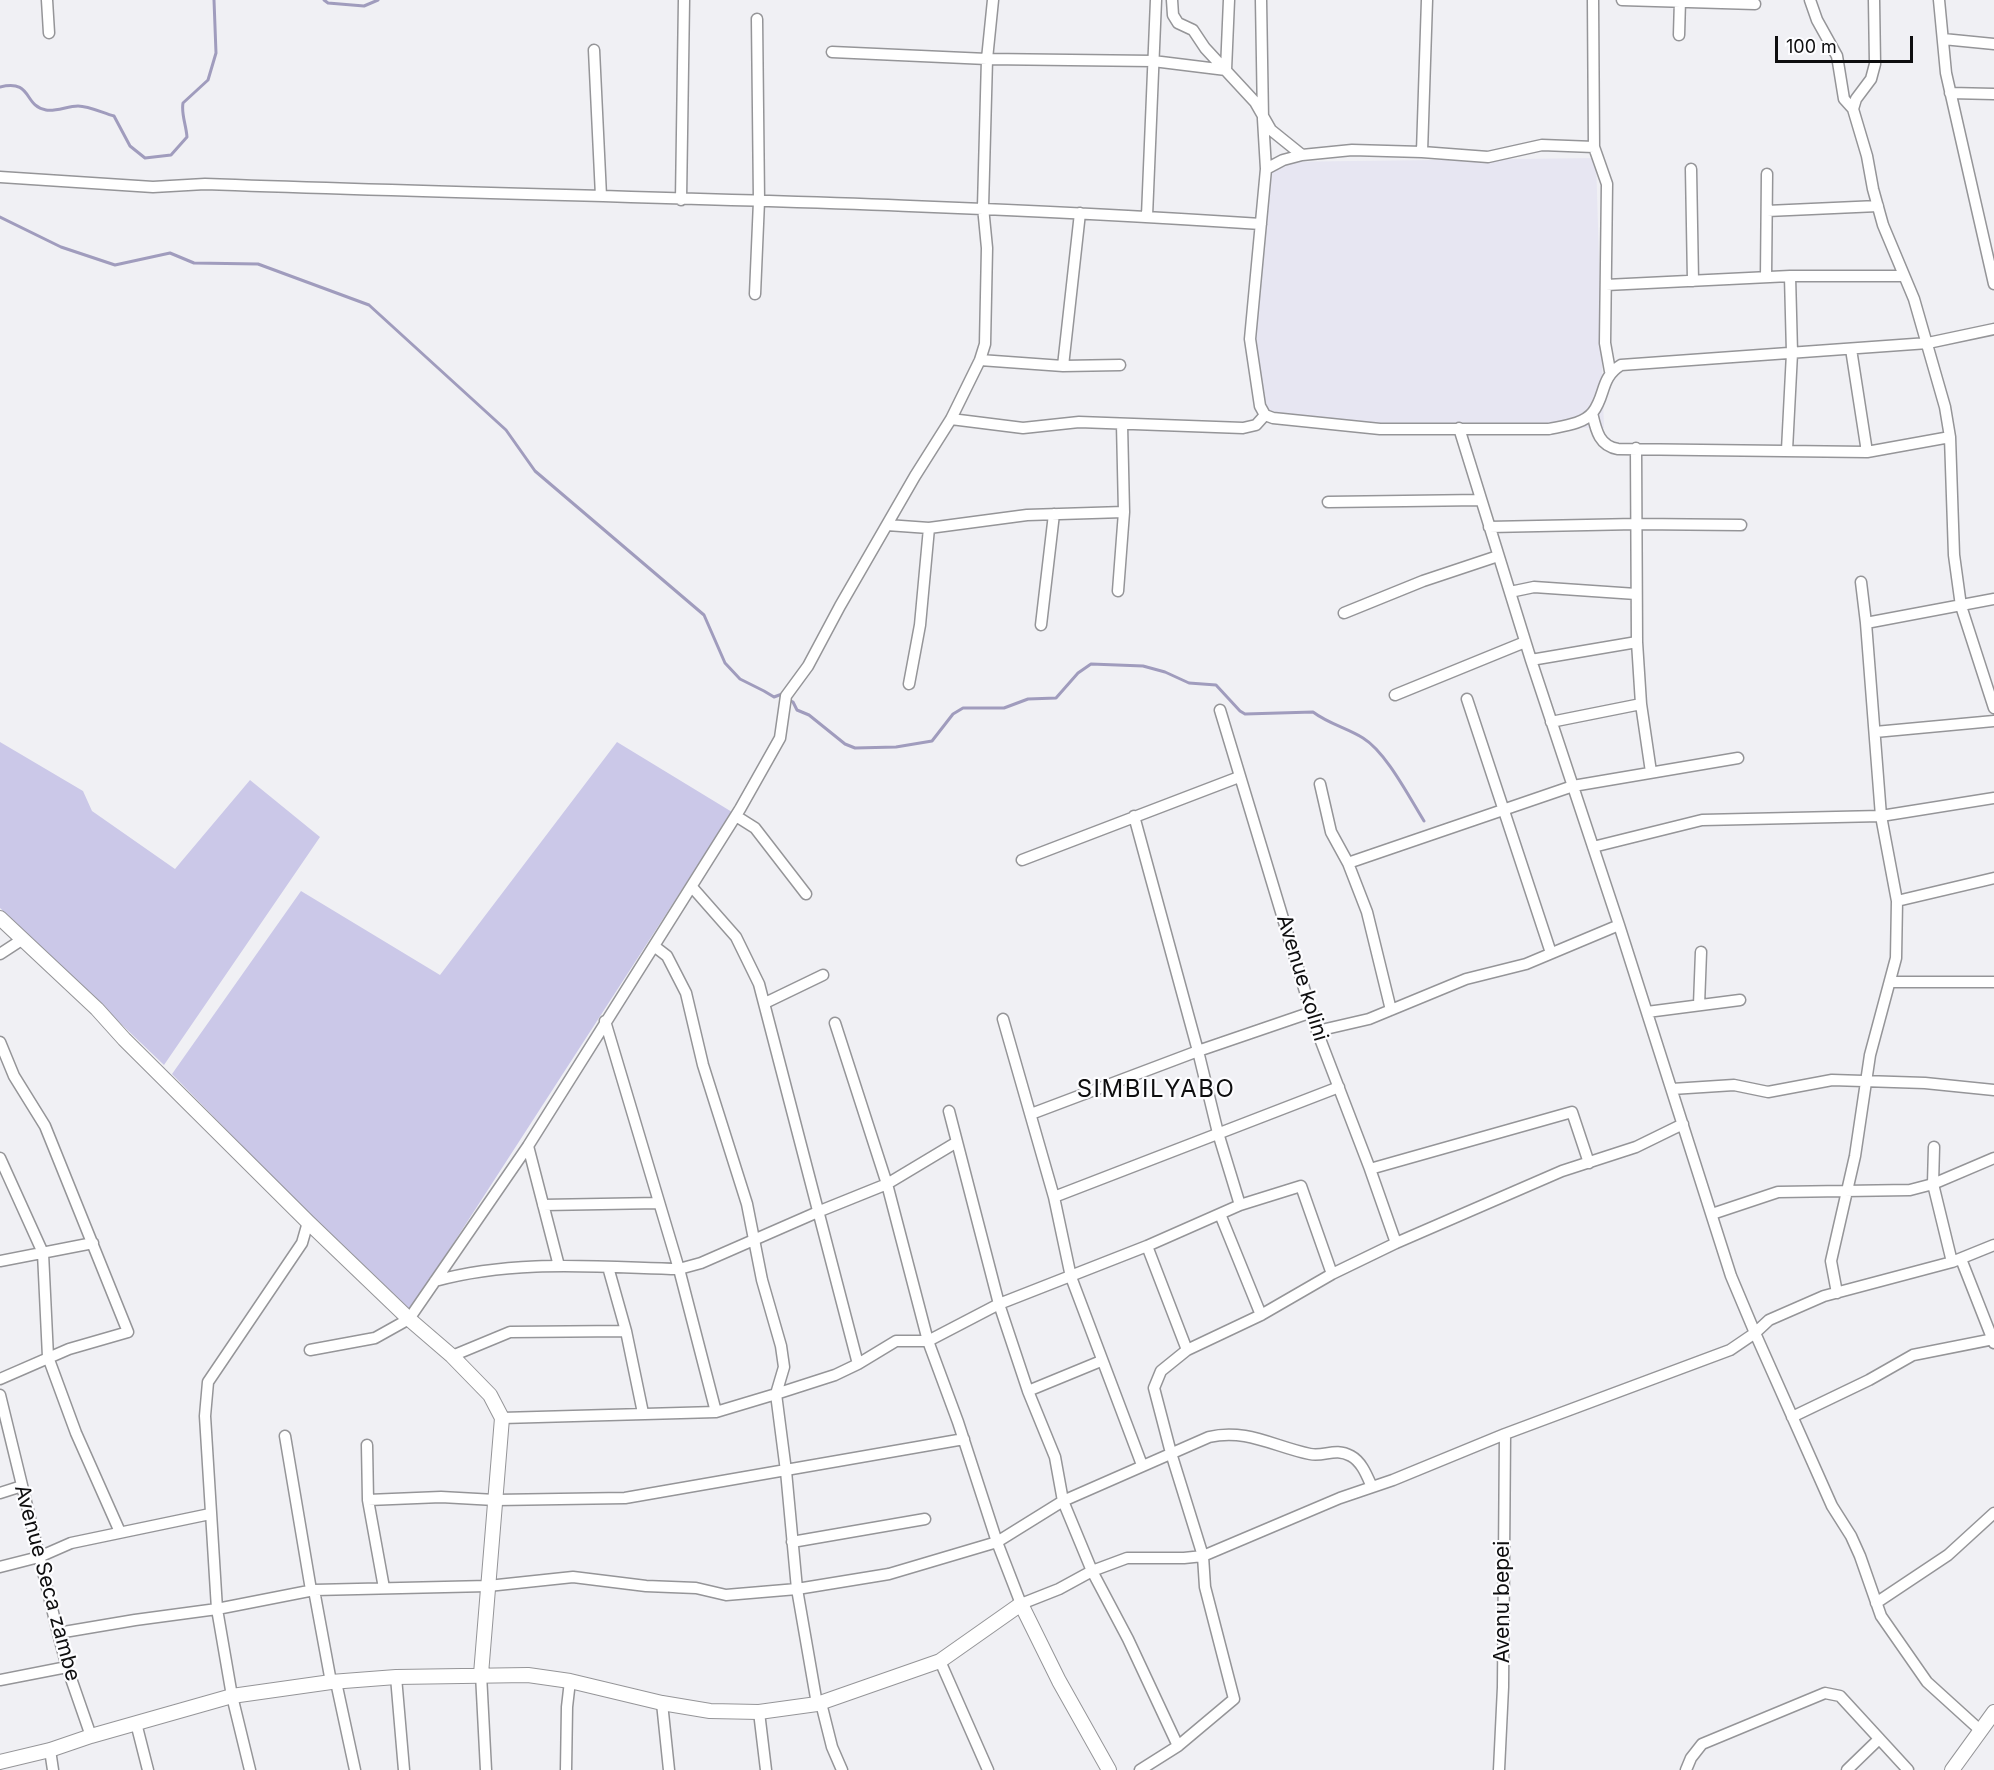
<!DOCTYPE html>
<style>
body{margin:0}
#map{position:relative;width:1994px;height:1770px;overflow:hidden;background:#f0f0f4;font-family:Inter,sans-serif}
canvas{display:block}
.scale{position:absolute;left:1775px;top:36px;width:138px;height:27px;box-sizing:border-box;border:3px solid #0e0e0f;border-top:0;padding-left:8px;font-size:18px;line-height:21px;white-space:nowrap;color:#0e0e0f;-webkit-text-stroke:4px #fdfdff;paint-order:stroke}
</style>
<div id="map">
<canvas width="1994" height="1770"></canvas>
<div class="scale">100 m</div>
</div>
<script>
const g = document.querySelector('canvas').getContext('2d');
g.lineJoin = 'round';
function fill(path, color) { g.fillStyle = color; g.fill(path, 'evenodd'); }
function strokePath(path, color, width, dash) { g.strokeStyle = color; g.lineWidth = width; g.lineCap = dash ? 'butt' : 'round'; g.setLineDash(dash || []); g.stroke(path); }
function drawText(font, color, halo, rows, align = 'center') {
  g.font = font + ' Inter,sans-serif'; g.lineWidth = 4.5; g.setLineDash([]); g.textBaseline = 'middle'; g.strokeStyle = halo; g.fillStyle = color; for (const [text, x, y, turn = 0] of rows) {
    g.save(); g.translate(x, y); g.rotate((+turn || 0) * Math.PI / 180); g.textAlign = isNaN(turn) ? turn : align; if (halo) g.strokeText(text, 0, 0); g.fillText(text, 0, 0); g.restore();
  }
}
const built = new Path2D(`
 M1596 158 1604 428 1385 426 1266 413 1254 343 1273 162Z`);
const green = new Path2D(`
 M0 742 83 791 92 811 175 869 250 780 320 837 164 1065 0 908Z
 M617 742 732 812 407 1315 172 1074 301 891 440 975Z`);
const stream = new Path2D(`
 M324 0 328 3 364 6 378 0
 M0 87C33 79 23 106 46 110 55 112 68 106 78 106 89 106 103 113 114 116L130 146 145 158 171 155 187 137C186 124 181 114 183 103L208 80 216 53 214 0
 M0 217 61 247 115 265 170 253 194 263 258 264 369 305 506 430 535 471 704 615 725 663 740 679 764 691 774 697 782 694 785 696
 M789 700 793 702 797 710 809 715 845 744 855 748 896 747 932 741 953 714 963 708H1004L1028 699 1056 698 1078 673 1091 664 1143 666 1165 672 1189 683 1216 685 1240 711 1245 714 1313 712C1329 724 1347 728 1363 738 1386 752 1409 797 1424 821`);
const street = new Path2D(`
 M47 0 49 33
 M1172 0 1173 15 1178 23 1193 30 1205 48 1255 102 1271 130 1302 155
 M1261 0 1263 119 1266 169 1250 339 1260 406 1265 415 1273 418 1380 429H1549C1563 426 1584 424 1593 412 1606 395 1600 378 1621 365L1928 343 1994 329
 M1593 0 1594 147 1607 184 1605 343 1610 371
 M1622 0 1755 4
 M1810 0 1817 20 1837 56 1844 99 1853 109
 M1874 0 1875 64 1871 79 1856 99 1853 109 1867 156 1873 189 1883 225 1914 299 1945 407 1950 437 1954 555 1961 606 1994 708
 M1939 0 1946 73 1994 284
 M1679 35 1680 0
 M1943 39 1994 44
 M594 50 601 196
 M832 52 987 59 1153 61 1226 70 1229 0
 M1950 93 1994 94
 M1422 152 1427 0
 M1266 169 1283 160 1302 155 1352 150 1422 152 1488 157 1542 145 1594 147
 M1691 169 1693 281
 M0 177 153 187 205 184C557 197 909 200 1261 224
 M681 200 684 0
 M1767 211 1878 206
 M1147 216 1156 0
 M1766 277 1767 174
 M1606 285 1790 276H1904
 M755 294 759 201 757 19
 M1851 349 1867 452
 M980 360 1063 366 1120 365
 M1063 366 1080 213
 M1592 413C1596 430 1599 446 1618 449L1867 452 1950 437
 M951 419 1023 428 1079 422 1243 428 1256 425 1265 415
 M1459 428 1531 660 1619 925 1731 1276 1755 1333 1832 1506 1851 1536 1860 1556 1881 1616 1927 1682 1981 1731
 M1636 448 1637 642 1641 704 1651 772
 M1787 450 1792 353 1790 276
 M1328 502 1481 500
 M887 525 929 528 1027 515 1124 512
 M1489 527 1636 524 1741 525
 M1118 591 1124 512 1122 424
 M1510 592 1534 587 1636 594
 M1344 613 1423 581 1498 556
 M1866 623 1994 599
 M1041 625 1054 514
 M1531 660 1637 642
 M909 684 920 625 929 528
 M1395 695 1525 642
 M1467 699 1551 953
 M1220 710 1317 1031 1370 1169 1396 1243
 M1551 722 1641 704
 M1875 732 1994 721
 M1320 784 1331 832 1348 863 1367 912 1391 1010
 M736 816 755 828 806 894
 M1134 816 1198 1051 1218 1133 1240 1205
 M1593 847 1702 820 1881 816 1994 798
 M1022 860 1239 777
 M1348 863 1573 786 1738 758
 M692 887 736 937 759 984 858 1364
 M1897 901 1994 878
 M654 946 667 956 686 993 703 1065 747 1204 762 1280 781 1346 784 1367 776 1394 786 1471 797 1589 817 1704
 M0 954 23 939
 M1890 982H1994
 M765 1003 823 975
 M1699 1005 1701 952
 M1647 1012 1740 1000
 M1003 1019 1054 1197 1071 1277 1142 1465
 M605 1021 679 1269 716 1412
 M835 1023 887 1184 928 1341 958 1422 997 1542 1021 1604 1059 1589 1092 1571 1127 1558H1184L1203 1556 1340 1498 1393 1480 1505 1434 1730 1350 1755 1333 1769 1320 1824 1296 1952 1262 1994 1245
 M1317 1031 1369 1019 1466 979 1526 964 1619 925
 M0 1042 14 1076 45 1126 128 1332 69 1349 0 1379
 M1672 1089 1734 1085 1768 1092 1832 1080 1925 1083 1994 1090
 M949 1111 999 1304 1028 1391 1055 1457 1063 1501 1092 1571 1128 1639 1178 1746
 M1031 1114 1198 1051 1312 1012
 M528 1146 559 1266
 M1934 1147 1933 1184 1952 1262
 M0 1158 43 1253 48 1357 76 1433 120 1532
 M1370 1169 1572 1112 1589 1163
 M1054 1197 1339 1087
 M543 1205 659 1203
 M1220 1214 1261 1315
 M1712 1214 1778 1192 1910 1190 1933 1184 1994 1158
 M1147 1246 1187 1350
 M1961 1259 1994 1343
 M0 1261 93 1243
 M608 1267 626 1331 643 1413
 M435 1281C515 1259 597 1267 679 1269L701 1263 820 1211 887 1184 957 1142
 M1837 1293 1831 1261 1855 1156 1870 1055 1896 958 1897 901 1881 816 1866 623 1861 582
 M310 1350 375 1338 409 1319 528 1146 740 809 780 738 786 696 808 666 840 606 915 476 951 419 980 360 985 344 987 248 983 207 987 59 993 0
 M452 1356 510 1332 626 1331
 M1028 1391 1101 1361
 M0 1395 58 1633 67 1667 91 1736
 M1792 1417 1869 1380 1913 1355 1994 1339
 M502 1418 716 1412 776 1394 835 1375 858 1364 896 1341H928L999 1304 1147 1246 1240 1205 1301 1186 1332 1274
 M285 1436 311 1590
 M367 1445 368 1500 384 1588
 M0 1493 22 1486
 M368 1500 441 1497 495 1500 625 1498 964 1439
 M792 1542 925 1519
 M0 1567 39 1557 71 1543 210 1514
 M314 1590 331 1682
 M1876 1603 1948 1555 1994 1513
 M58 1633 135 1620 217 1609 314 1590 488 1586 573 1577 646 1586 696 1588 726 1595 797 1589 889 1574 997 1542 1063 1501 1209 1437C1246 1428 1275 1447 1310 1454 1325 1457 1335 1447 1351 1456 1362 1462 1367 1476 1372 1487
 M940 1661 988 1770
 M481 1674 486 1770
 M396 1677 404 1770
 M0 1680 67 1667
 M336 1682 355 1770
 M662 1703 669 1770
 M821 1703 832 1747 842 1770
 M759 1712 766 1770
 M136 1723 148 1770
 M50 1750 53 1770
 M250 1770 232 1696 217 1609 205 1416 208 1382 302 1243 308 1222
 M566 1770 567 1707 570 1681
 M1140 1770 1178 1746 1234 1699 1205 1587 1203 1556 1171 1453 1154 1388 1161 1371 1187 1350 1261 1315 1332 1274 1396 1243 1562 1171 1636 1147 1683 1124
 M1499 1770 1503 1687 1505 1434
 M1686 1770 1691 1758 1702 1744 1825 1693 1840 1696 1908 1770
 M1847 1770 1879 1739`);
const secondary = new Path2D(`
 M0 918 97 1009 124 1039 308 1222 409 1319 452 1356 490 1395 502 1418 481 1674
 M0 1762 50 1750 91 1736 232 1696 331 1682 396 1677 528 1675 570 1681 662 1703 710 1711 759 1712 817 1704 940 1661 1021 1604 1059 1681 1109 1770
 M1952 1770 1994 1712`);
const streetNames = [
 ["Avenue kolini",1302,978,73],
 ["Avenue Seca zambe",47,1583,75],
 ["Avenu bepei",1503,1602,-90]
];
const quarterNames = [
 ["SIMBILYABO",1156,1090]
];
fill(built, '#e7e6f2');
fill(green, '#cbc8e8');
strokePath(stream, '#a09cbd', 3);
strokePath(street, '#959598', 13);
strokePath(secondary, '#959598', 16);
strokePath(street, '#fff', 10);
strokePath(secondary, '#fff', 14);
drawText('21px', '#0e0e0f', '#fdfdff', streetNames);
g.letterSpacing = '1.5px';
drawText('24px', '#0e0e0f', '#fdfdff', quarterNames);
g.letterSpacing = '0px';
</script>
